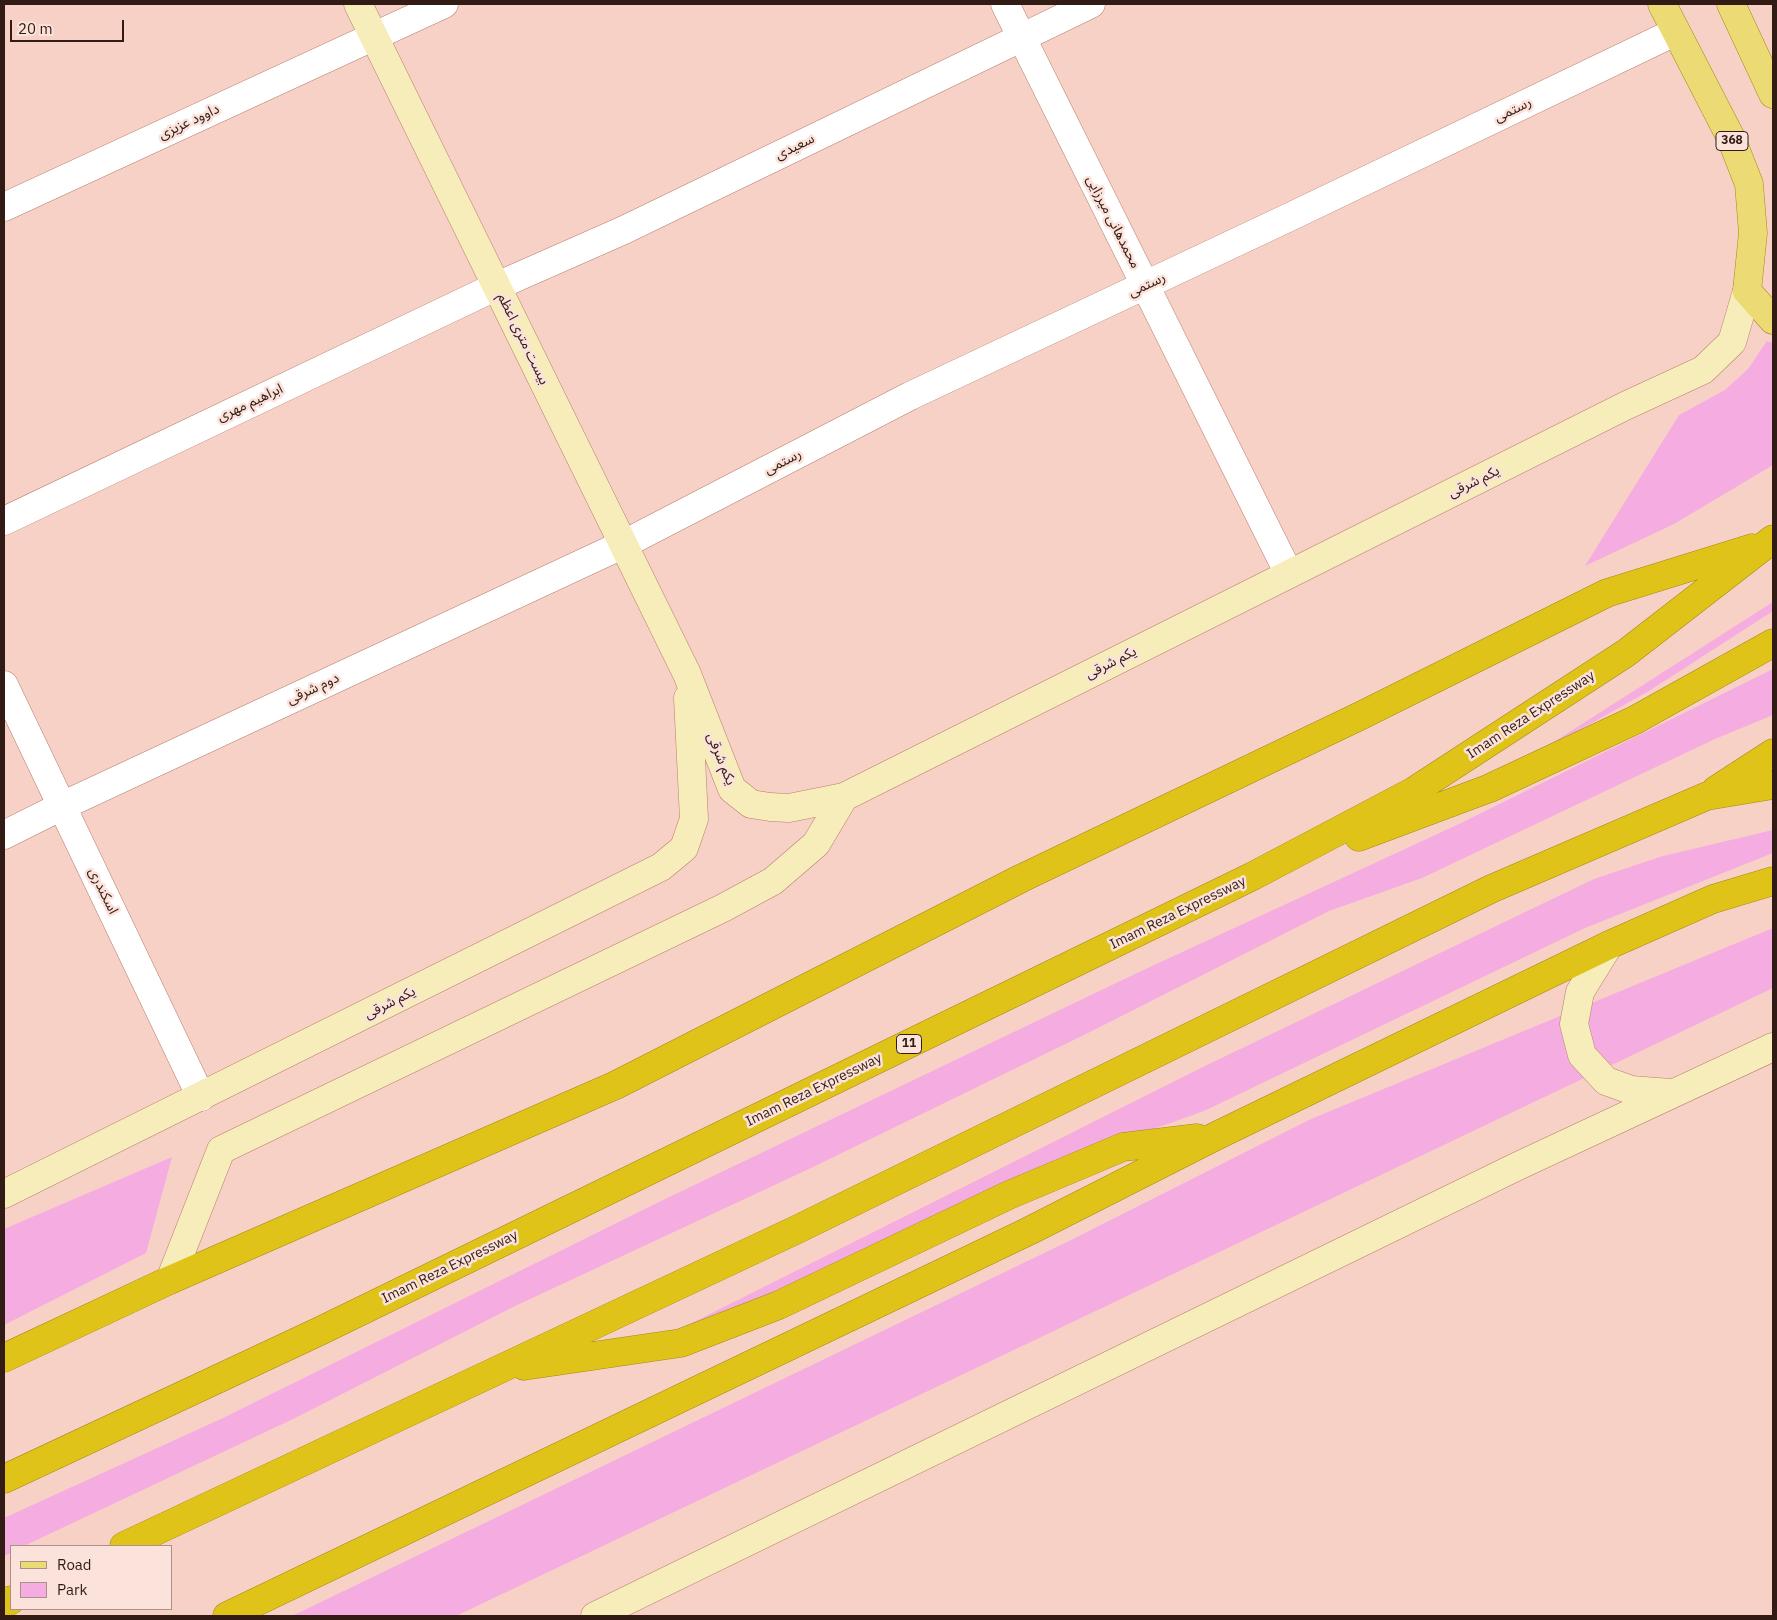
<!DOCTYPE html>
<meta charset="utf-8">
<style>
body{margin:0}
#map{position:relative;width:1777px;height:1620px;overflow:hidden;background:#f7d1c6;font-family:"IBM Plex Sans",sans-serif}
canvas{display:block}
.frame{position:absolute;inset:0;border:5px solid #311b14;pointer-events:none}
.legend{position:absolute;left:10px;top:1545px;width:162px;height:65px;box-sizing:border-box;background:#fbe2da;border:1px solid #aa928b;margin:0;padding:6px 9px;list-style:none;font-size:15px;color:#311b14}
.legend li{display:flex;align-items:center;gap:10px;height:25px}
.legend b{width:25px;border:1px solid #aa928b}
.scale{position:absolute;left:10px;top:20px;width:114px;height:22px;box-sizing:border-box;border:2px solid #311b14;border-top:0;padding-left:6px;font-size:15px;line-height:18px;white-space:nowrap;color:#311b14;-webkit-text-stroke:4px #fbe2da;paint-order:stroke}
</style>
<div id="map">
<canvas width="1777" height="1620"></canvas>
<div class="frame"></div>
<ul class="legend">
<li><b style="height:6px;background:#ecdb75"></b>Road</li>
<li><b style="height:14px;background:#f5ace0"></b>Park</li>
</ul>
<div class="scale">20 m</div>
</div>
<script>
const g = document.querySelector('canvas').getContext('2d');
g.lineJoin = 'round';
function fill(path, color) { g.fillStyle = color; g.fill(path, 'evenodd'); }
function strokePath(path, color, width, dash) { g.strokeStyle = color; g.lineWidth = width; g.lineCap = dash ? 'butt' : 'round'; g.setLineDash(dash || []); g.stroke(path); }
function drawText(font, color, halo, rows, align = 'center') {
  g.font = font + ' "IBM Plex Sans","Noto Sans Arabic",sans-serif'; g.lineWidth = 5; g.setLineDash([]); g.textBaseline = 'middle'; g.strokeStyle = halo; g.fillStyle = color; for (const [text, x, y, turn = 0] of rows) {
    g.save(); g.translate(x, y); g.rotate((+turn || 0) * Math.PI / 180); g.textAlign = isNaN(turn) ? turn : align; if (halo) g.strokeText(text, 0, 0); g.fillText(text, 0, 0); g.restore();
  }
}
const green = new Path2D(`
 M1767 341 1773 343V465L1674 524 1585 566 1679 415 1725 390 1748 369Z
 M1773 602V611L1649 691 1524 761Z
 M1773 669V715L1715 739 1422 878 1329 911 1088 1033 811 1168 513 1307 295 1418 24 1546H11V1553L4 1556V1518L223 1418 663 1200 1137 973 1459 824Z
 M1773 830V853L1585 928 1204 1111 1117 1142 764 1301 676 1331 1207 1065 1594 879 1663 856Z
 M1773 928V988L456 1616H292L1069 1241 1311 1119Z
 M172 1157 146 1253 4 1325V1229Z`);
const street = new Path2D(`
 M1005 4 1289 574
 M4 207 444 4
 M4 521 497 286 624 230 1091 4
 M4 685 201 1097
 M4 835 62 806 624 544 910 396 1296 214 1675 32`);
const secondary = new Path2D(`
 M358 4 687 674 732 789 751 804 770 807 789 808 844 797 1625 406 1703 370 1732 342 1747 291
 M1609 945 1580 992 1574 1024 1582 1055 1606 1081 1631 1090 1670 1093
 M4 1194 661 867 684 848 694 819 688 698
 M170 1280 221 1150 723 908 773 881 816 844 844 797
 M595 1616 1518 1166 1773 1047`);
const primary = new Path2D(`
 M1662 4 1731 138 1749 184 1753 233 1747 291 1773 320
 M1731 4 1773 94`);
const highway = new Path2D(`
 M1716 790 1773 753
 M1359 837 1490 788 1635 720 1773 643
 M4 1358 170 1280 616 1085 1022 878 1360 716 1607 593 1752 548
 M524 1366 681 1343 779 1305 1009 1195 1123 1147 1197 1138
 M4 1479 320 1331 1253 876 1414 791 1626 653 1773 539
 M124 1546 798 1229 1491 889 1707 796 1773 785
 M4 1604 11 1600
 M227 1616 1029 1231 1216 1136 1609 945 1713 899 1773 881`);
const shields = [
 [1732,141,32],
 [909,1044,25]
];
const shieldNames = [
 ["368",1732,141],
 ["11",909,1044]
];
const streetNames = [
 ["رستمی",1513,110,-26],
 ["داوود عزیزی",189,122,-25],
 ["سعیدی",795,147,-26],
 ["محمدهانی میرزایی",1113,222,63],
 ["رستمی",1147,285,-25],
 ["بیست متری اعظم",523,339,64],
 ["ابراهیم مهری",250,403,-25],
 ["رستمی",783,462,-27],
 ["یکم شرقی",1474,482,-26],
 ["یکم شرقی",1111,663,-27],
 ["دوم شرقی",313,689,-25],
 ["Imam Reza Expressway",1531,715,-33],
 ["یکم شرقی",721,759,68],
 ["اسکندری",103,891,64],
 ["Imam Reza Expressway",1178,913,-26],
 ["یکم شرقی",390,1003,-27],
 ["Imam Reza Expressway",814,1090,-26],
 ["Imam Reza Expressway",450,1267,-26]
];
fill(green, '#f5ace0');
strokePath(street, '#b87f6e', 29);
strokePath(secondary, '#b87f6e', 29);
strokePath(primary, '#a38817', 29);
strokePath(highway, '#a38817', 29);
strokePath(street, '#fff', 28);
strokePath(secondary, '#f6edba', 28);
strokePath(primary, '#ecdb75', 28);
strokePath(highway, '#e0c319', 28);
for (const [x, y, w] of shields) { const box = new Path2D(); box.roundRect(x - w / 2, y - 9.5, w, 19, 4); g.fillStyle = '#fbe2da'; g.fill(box); strokePath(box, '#311b14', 1); }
drawText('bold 12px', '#311b14', null, shieldNames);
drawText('14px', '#311b14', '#fbe2da', streetNames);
</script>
